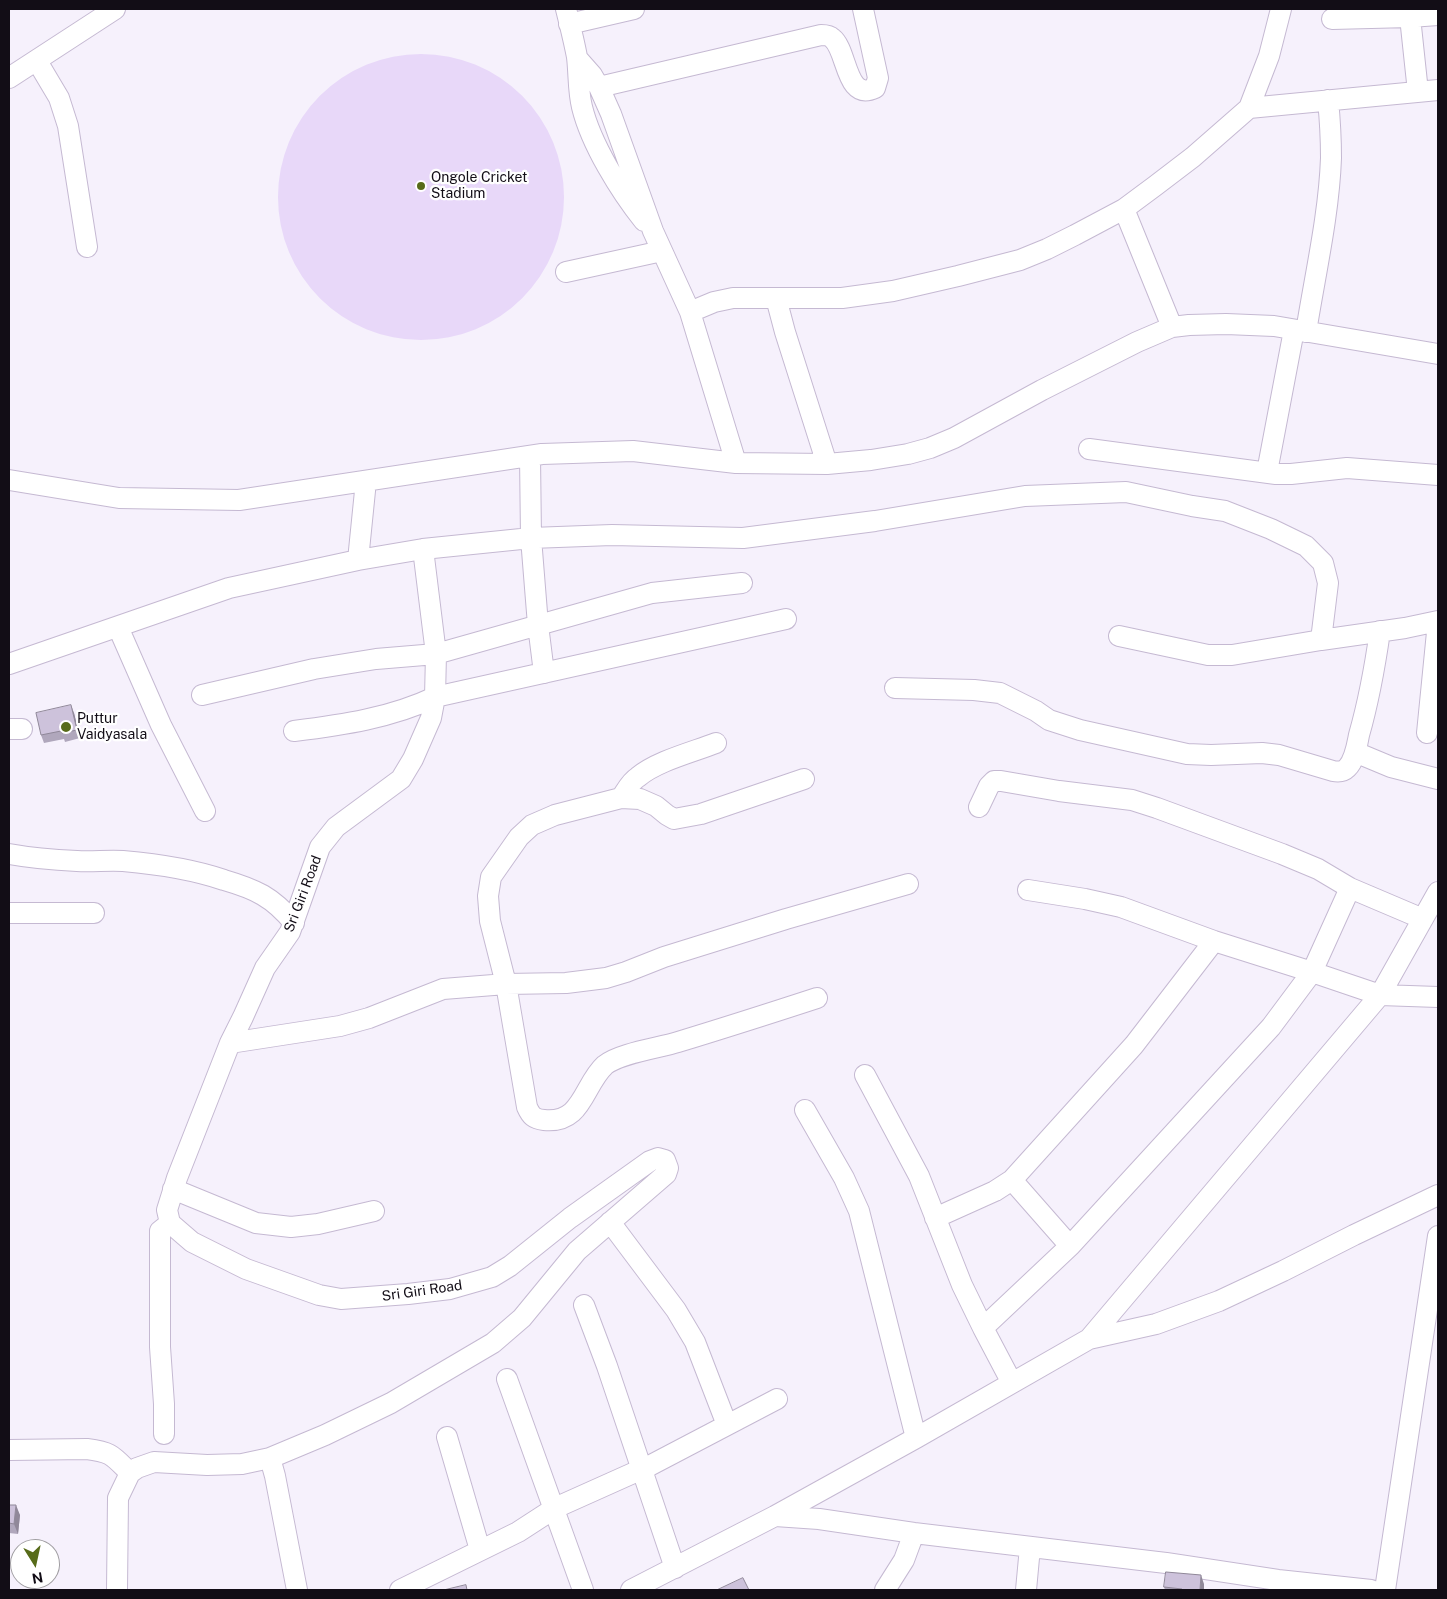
<!DOCTYPE html>
<style>
body{margin:0}
#map{position:relative;width:1447px;height:1599px;overflow:hidden;background:#f6f1fc;font-family:"Public Sans",sans-serif}
canvas{display:block}
.frame{position:absolute;inset:0;border:10px solid #120d16;pointer-events:none}
.north{position:absolute;left:10px;top:1539px;width:50px;height:50px;box-sizing:border-box;background:#fff;border:1px solid #a09ea2;border-radius:50%;rotate:170deg;font-size:14px;font-weight:700;line-height:20px;text-align:center;color:#120d16}
.north::after{content:'';display:block;margin:auto;width:18px;height:22px;background:#576b19;clip-path:polygon(50% 0,100% 100%,50% 72%,0 100%)}
</style>
<div id="map">
<canvas width="1447" height="1599"></canvas>
<div class="frame"></div>
<div class="north">N</div>
</div>
<script>
const g = document.querySelector('canvas').getContext('2d');
g.lineJoin = 'round';
function fill(path, color) { g.fillStyle = color; g.fill(path, 'evenodd'); }
function strokePath(path, color, width, dash) { g.strokeStyle = color; g.lineWidth = width; g.lineCap = dash ? 'butt' : 'round'; g.setLineDash(dash || []); g.stroke(path); }
function drawText(font, color, halo, rows, align = 'center') {
  g.font = font + ' "Public Sans",sans-serif'; g.lineWidth = 4.5; g.setLineDash([]); g.textBaseline = 'middle'; g.strokeStyle = halo; g.fillStyle = color; for (const [text, x, y, turn = 0] of rows) {
    g.save(); g.translate(x, y); g.rotate((+turn || 0) * Math.PI / 180); g.textAlign = isNaN(turn) ? turn : align; if (halo) g.strokeText(text, 0, 0); g.fillText(text, 0, 0); g.restore();
  }
}
const green = new Path2D(`
 M278 197a143 143 0 1 1 286 0a143 143 0 1 1-286 0Z`);
const minor = new Path2D(`
 M566 9C570 25 574 41 577 57 579 74 578 91 582 107 591 144 620 191 644 221
 M1410 17 1418 92
 M1332 19 1410 17 1438 15
 M569 24 634 9
 M577 58 592 75 599 87 611 114 653 231 690 312 736 463
 M37 61 59 98 68 126 87 247
 M9 78 115 9
 M599 87 821 35C825 35 829 35 832 38 848 50 845 102 875 88L878 78 863 9
 M1249 108 1438 90
 M1124 209 1172 327
 M566 272 662 251
 M776 298 785 332 827 464
 M690 312 714 302 733 298H842L893 291 958 276 1020 260 1047 249 1075 235 1124 209 1155 186 1193 157 1249 108 1269 56 1281 9
 M1306 332C1315 275 1329 215 1331 158 1331 139 1330 120 1328 100
 M1089 449 1276 474H1291L1347 468 1438 475
 M530 456 531 538 538 625 544 673
 M1267 472 1294 330
 M9 480 119 498 239 500 542 454 633 451 736 463 827 464 871 460 908 454 930 448 954 438 1042 390 1137 342 1172 327 1189 325 1226 324 1274 326 1438 354
 M358 560 366 481
 M118 627 161 725 205 811
 M1119 636 1208 655H1232L1321 640 1405 628 1438 621
 M9 664 229 588 358 560 423 549 531 538 612 535 743 538 875 521 1025 496 1126 492 1192 506 1225 511 1271 529 1306 546 1323 563 1328 583 1321 640
 M895 688 974 690 1000 693 1036 711 1049 720 1080 730 1187 754 1211 755 1262 753 1279 755 1333 771C1338 772 1343 772 1347 768 1355 760 1357 745 1359 735 1369 700 1375 666 1380 631
 M202 695 314 669 376 659 436 654 652 593 742 583
 M9 729H22
 M294 731C342 725 391 718 435 697L786 619
 M1427 733 1438 622
 M1355 752 1391 767 1438 779
 M804 779 701 814 674 819 667 815 656 806 640 799 621 798 555 815 532 825 519 837 491 877 488 896 490 921 506 984 527 1107C531 1116 534 1119 544 1120 583 1124 583 1085 605 1065 620 1053 659 1048 678 1042 724 1028 771 1013 817 998
 M621 798C626 791 630 782 638 777 657 761 693 752 716 743
 M979 807 989 786 994 781H1001L1059 791 1132 800 1157 808 1282 854 1318 869 1350 888 1423 919
 M9 854C31 858 54 860 77 861 92 862 108 860 123 861 157 864 192 869 224 880 255 889 273 897 294 923
 M1028 890 1085 899 1121 907 1214 941 1312 972 1380 995 1438 997
 M9 913H94
 M230 1043 340 1026 369 1018 443 989 506 984 566 983 606 978 626 972 664 957 786 919 908 884
 M865 1075 919 1176 962 1285 983 1328 1012 1383
 M805 1110 844 1178 859 1211 916 1438
 M1012 1180 1070 1246
 M173 1189 256 1223 291 1227 318 1224 374 1211
 M935 1218 995 1191 1012 1180 1134 1045 1214 941
 M610 1222 676 1310 695 1342 727 1425
 M584 1305 607 1366 675 1568
 M983 1328 1070 1246 1271 1027 1312 972 1350 888
 M1089 1339 1156 1324 1219 1301 1283 1271 1354 1235 1438 1195
 M507 1379 583 1590
 M164 1434V1404L160 1347V1231L170 1223
 M447 1437 480 1550
 M9 1450 87 1449C112 1452 113 1456 130 1473
 M270 1458 275 1476 297 1590
 M775 1516 819 1519 914 1533 1166 1563 1278 1580 1371 1590
 M117 1590 118 1498 130 1473 137 1468 154 1462 207 1465 242 1464 270 1458 325 1435 391 1403 493 1343 522 1318 577 1251 666 1174 668 1168 665 1160 658 1158 650 1161 570 1218 510 1266 492 1277 450 1289 408 1294 341 1299 319 1295 246 1269 192 1242 170 1223 167 1210 177 1178 230 1043 243 1017 265 968 290 932 320 847 336 827 401 779 413 759 431 718 435 697 436 654 423 549
 M400 1590 518 1532 555 1508 651 1465 777 1399
 M631 1590 775 1516 916 1438 1089 1339 1380 995 1438 892
 M885 1590 904 1560 914 1533
 M1026 1590 1030 1547
 M1385 1590 1438 1236`);
const wall = new Path2D(`
 M74 713 80 738 65 742 64 739 44 743 41 735Z
 M9 1505 20 1515 18 1534 9 1533Z
 M1204 1584V1590H1165L1164 1587Z`);
const shadedWall = new Path2D(`
 M71 705 74 713 80 738 77 730Z
 M16 1505 20 1515 18 1534 14 1524Z
 M1201 1575 1204 1584V1590H1200Z`);
const building = new Path2D(`
 M71 705 77 730 62 733 61 731 41 735 36 713Z
 M9 1505H16L14 1524 9 1523Z
 M1166 1572 1201 1575 1200 1590H1182V1589L1164 1587Z
 M743 1578 749 1590H717Z
 M466 1585 467 1590H444Z`);
const markers = [
 [421,186,5,"#576b19"],
 [66,727,6,"#576b19"]
];
const poiNames = [
 ["Ongole Cricket",431,178],
 ["Stadium",431,194],
 ["Puttur",77,719],
 ["Vaidyasala",77,735]
];
const streetNames = [
 ["Sri Giri Road",303,894,-69],
 ["Sri Giri Road",422,1291,-8]
];
fill(green, '#e8d8f9');
strokePath(minor, '#c5b9d2', 22);
strokePath(minor, '#fff', 20);
fill(wall, '#b0a7bc');
fill(shadedWall, '#908899');
fill(building, '#cdc2db');
strokePath(building, '#908899', 1);
for (const [x, y, r, color] of markers) { const dot = new Path2D(); dot.arc(x, y, r, 0, 2 * Math.PI); g.fillStyle = color; g.fill(dot); strokePath(dot, '#fff', 2); }
drawText('14px', '#120d16', '#fff', poiNames, 'left');
drawText('14px', '#120d16', '#fff', streetNames);
</script>
